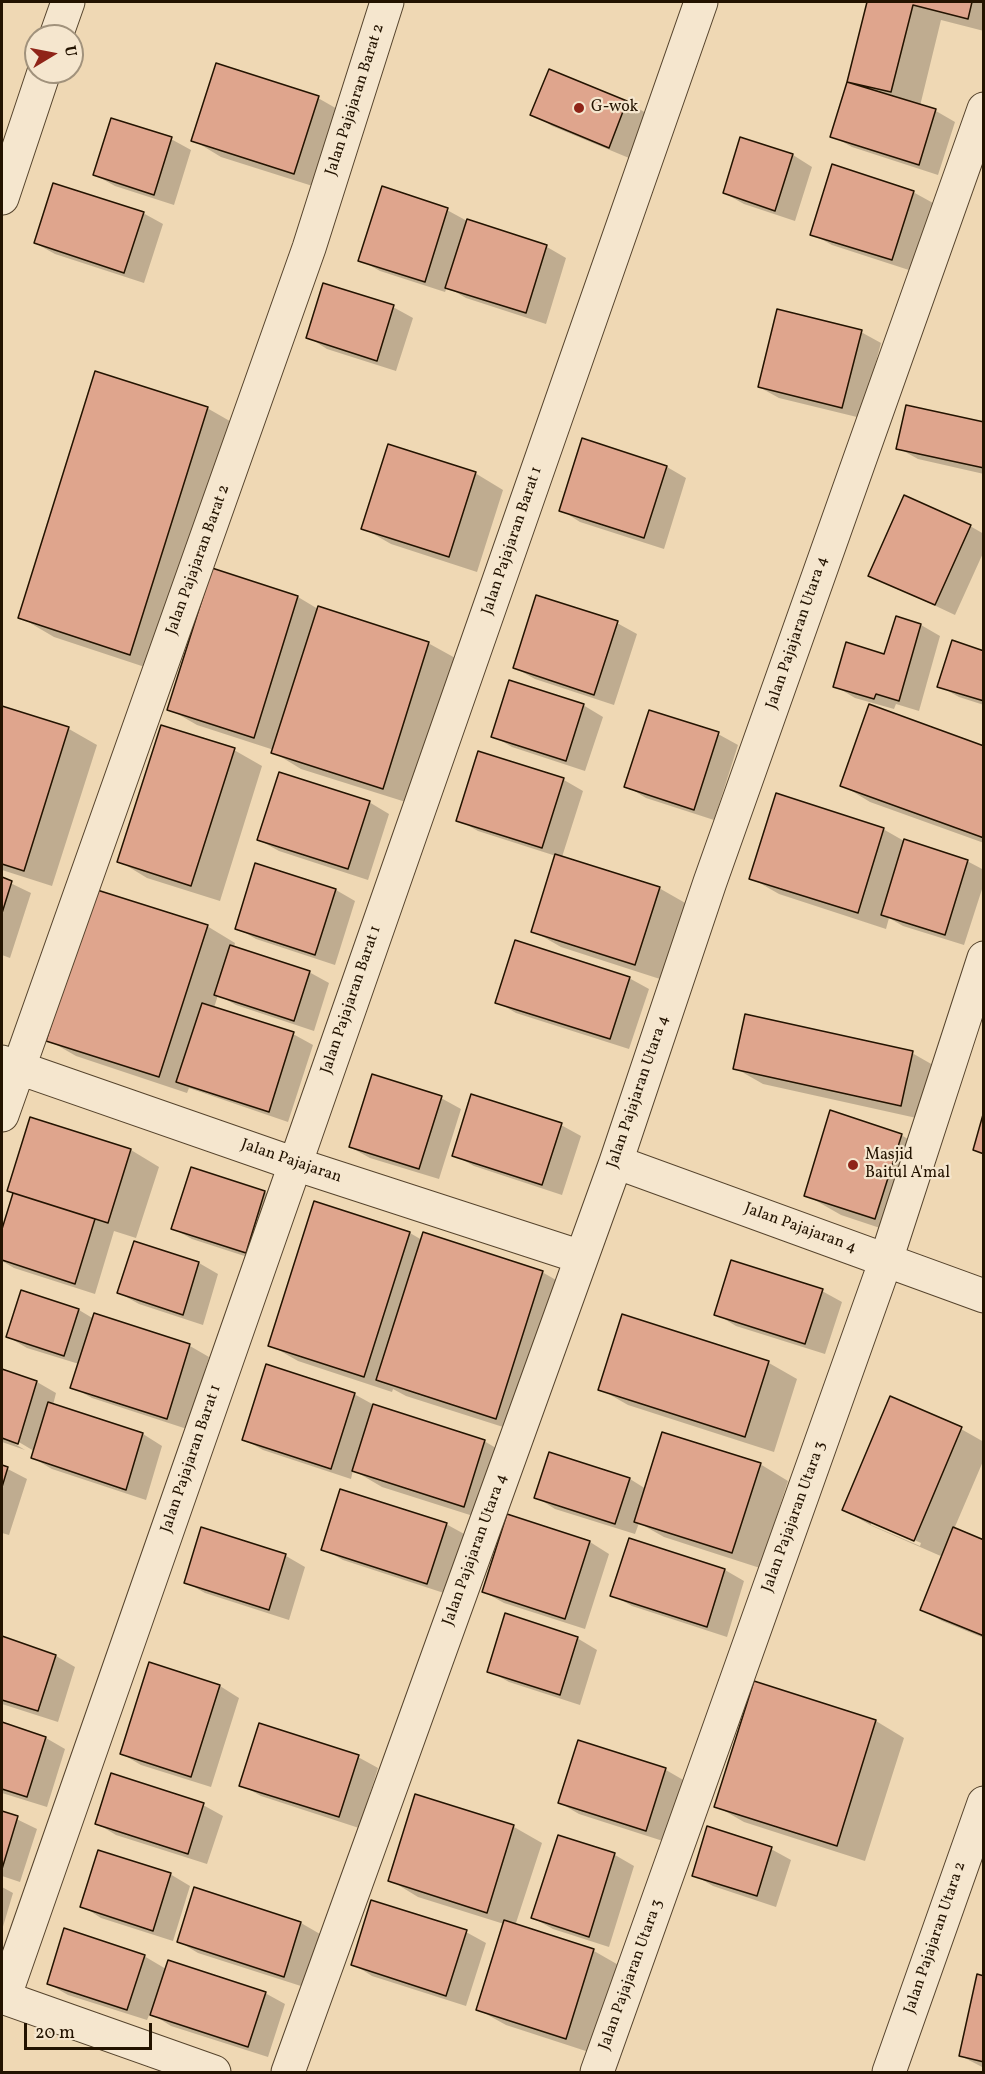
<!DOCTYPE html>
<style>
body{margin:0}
#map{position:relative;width:985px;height:2074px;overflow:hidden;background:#efd8b4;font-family:Vollkorn,serif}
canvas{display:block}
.frame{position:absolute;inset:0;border:3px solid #231300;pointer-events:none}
.north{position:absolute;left:24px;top:24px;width:60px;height:60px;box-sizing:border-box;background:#f5e6ce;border:2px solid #a1927c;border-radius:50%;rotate:80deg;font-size:16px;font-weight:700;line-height:24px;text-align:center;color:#231300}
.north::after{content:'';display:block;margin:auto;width:21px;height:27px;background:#8f2418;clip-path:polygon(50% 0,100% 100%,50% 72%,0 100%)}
.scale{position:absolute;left:24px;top:2023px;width:128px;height:27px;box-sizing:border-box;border:3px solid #231300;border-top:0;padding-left:8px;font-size:18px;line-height:21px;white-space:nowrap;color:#231300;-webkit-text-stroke:4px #f5e6ce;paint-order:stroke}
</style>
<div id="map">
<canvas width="985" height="2074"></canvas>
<div class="frame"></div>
<div class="north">U</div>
<div class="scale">20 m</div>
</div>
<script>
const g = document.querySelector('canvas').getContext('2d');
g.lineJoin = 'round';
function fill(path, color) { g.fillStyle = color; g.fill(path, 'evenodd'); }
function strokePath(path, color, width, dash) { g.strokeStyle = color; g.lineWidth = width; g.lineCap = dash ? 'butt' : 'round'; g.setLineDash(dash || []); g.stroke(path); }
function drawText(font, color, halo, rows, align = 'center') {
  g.font = font + ' Vollkorn,serif'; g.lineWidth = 4.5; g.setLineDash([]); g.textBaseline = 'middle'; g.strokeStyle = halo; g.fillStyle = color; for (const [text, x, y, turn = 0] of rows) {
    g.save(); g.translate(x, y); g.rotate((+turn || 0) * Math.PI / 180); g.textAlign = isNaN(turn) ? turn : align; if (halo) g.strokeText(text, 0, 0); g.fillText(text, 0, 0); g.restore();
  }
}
const shadow = new Path2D(`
 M868 2H984V31L941 20 920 106 936 111 955 122 938 175 852 147 832 136 849 82Z
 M550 71 627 102 646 113 629 158 552 126 532 114Z
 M318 98 346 114 322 189 221 157 193 140Z
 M171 139 191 150 174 205 115 186 95 175Z
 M741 139 793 155 812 167 795 221 744 204 724 193Z
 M913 192 933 203 912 271 832 245 812 234Z
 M447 210 467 221 547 247 566 258 546 324 466 298 447 287 445 292 380 271 360 260Z
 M143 213 163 224 144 283 55 254 35 243Z
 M393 307 413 318 396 371 327 349 308 337Z
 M861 332 881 343 861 418 779 398 759 387Z
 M207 408 242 428 166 674 54 637 20 617Z
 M984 424V474L918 459 898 448Z
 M667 467 686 478 664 549 580 522 561 510Z
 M475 473 503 490 477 572 391 544 363 528Z
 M970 526 984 534V551L955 615 870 575Z
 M298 597 318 609 428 643 457 659 412 804 301 769 273 752 274 750 197 725 169 709Z
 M617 623 637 634 614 705 535 679 515 668Z
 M921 625 940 636 919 711 896 704 894 709 855 698 835 686 885 656Z
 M984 652V705L959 697 939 686Z
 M583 705 603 717 585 771 512 747 493 736Z
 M2 707 69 729 97 745 52 886 2 870Z
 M718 734 738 745 714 820 646 798 626 786Z
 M984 748V843L870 802 842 785Z
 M234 750 262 766 220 901 147 878 119 861Z
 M479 753 564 780 583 791 562 857 659 888 687 904 663 980 561 947 533 931 556 856 478 831 458 820Z
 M369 802 389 814 368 880 279 851 259 840Z
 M883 829 904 841 967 861 984 870V883L964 945 903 926 889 918 886 929 779 894 751 878Z
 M2 879 31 893 10 958 2 955Z
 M336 890 355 901 335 965 256 939 237 928Z
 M207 926 235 943 234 947 309 972 329 983 314 1031 236 1005 218 995 214 1008 293 1034 313 1045 288 1122 189 1088 187 1093 76 1056 48 1040Z
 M629 978 649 989 629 1049 516 1013 497 1002Z
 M912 1053 940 1069 930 1121 763 1084 735 1068Z
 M441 1098 461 1109 439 1179 370 1158 350 1147Z
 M31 1119 131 1150 159 1167 136 1238 114 1231 95 1294 14 1268 2 1261V1234L14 1194 9 1190Z
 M561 1125 581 1136 562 1195 474 1166 454 1155Z
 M901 1135 936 1155 910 1238 841 1215 806 1195Z
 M265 1192 284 1203 266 1263 192 1239 172 1228Z
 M315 1203 410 1233 422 1240 542 1272 570 1288 525 1434 406 1396 393 1389 392 1392 298 1361 270 1345Z
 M135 1243 199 1263 218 1274 203 1325 139 1304 119 1293Z
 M822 1291 842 1302 825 1354 736 1326 716 1314Z
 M79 1310 94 1319 95 1315 190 1346 209 1357 187 1429 92 1398 72 1387 79 1364 27 1348 8 1337Z
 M623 1316 769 1363 797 1379 774 1452 628 1405 600 1389Z
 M2 1371 37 1382 56 1393 53 1405 143 1434 162 1446 146 1500 52 1469 33 1458 34 1451 12 1438 10 1441 25 1450 2 1442Z
 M354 1394 374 1405 484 1441 513 1458 492 1522 382 1487 353 1470 351 1479 263 1450 243 1439Z
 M961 1429 984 1442V1459L954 1529 984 1541V1638L942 1621 922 1610 943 1557 872 1526 844 1510ZM871 1521 921 1543 920 1546 871 1525Z
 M550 1453 630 1479 646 1489 760 1464 788 1481 760 1568 664 1537 639 1523 635 1534 555 1509 536 1497Z
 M2 1466 27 1479 9 1535 2 1533Z
 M508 1516 590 1542 609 1554 585 1629 504 1603 484 1592Z
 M446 1524 466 1535 447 1594 343 1560 323 1549Z
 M202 1529 286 1556 305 1567 289 1620 205 1593 185 1582Z
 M630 1540 725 1570 744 1581 727 1637 632 1606 612 1595Z
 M2 1638 56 1656 75 1667 58 1722 2 1704Z
 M577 1638 597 1650 580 1705 509 1682 489 1671Z
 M150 1664 220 1686 239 1698 211 1787 141 1765 122 1754Z
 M876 1721 904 1738 865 1861 744 1822 716 1806Z
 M2 1724 46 1738 65 1749 47 1807 2 1793Z
 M578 1742 666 1770 685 1781 666 1842 579 1814 560 1803Z
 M358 1757 378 1768 359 1828 261 1796 241 1785Z
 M416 1796 514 1827 542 1843 515 1926 594 1951 622 1967 595 2054 506 2025 477 2009 504 1924 418 1897 390 1880Z
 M203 1805 223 1816 207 1864 116 1835 96 1823Z
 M2 1812 37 1829 20 1882 2 1876Z
 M559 1837 615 1855 634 1866 609 1947 553 1929 533 1918Z
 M771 1849 791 1860 776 1907 713 1886 694 1875Z
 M170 1874 190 1886 173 1941 101 1918 82 1906Z
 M2 1887 13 1893 2 1930Z
 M195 1889 301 1923 320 1934 304 1987 198 1953 178 1941Z
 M466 1932 486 1943 466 2006 372 1976 353 1964Z
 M144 1956 166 1969 265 1993 285 2004 268 2057 171 2026 150 2013 147 2020 68 1995 49 1984Z
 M984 1977V2068L961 2056Z`);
const building = new Path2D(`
 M867 2H972L968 19 913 5 891 92 847 82Z
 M216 63 319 96 294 174 191 141Z
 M549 69 627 101 609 148 530 115Z
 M847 82 936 109 919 165 830 137Z
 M111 118 172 137 154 195 93 175Z
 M740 137 793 154 775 211 723 193Z
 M832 164 914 191 892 260 810 235Z
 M53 183 144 212 124 273 34 243Z
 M382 186 448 208 425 282 358 261Z
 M467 219 547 245 526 313 445 288Z
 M323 283 394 305 377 361 306 338Z
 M777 309 862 330 842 408 758 387Z
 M95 371 208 407 130 655 18 618Z
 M906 405 984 422V468L896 449Z
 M582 438 667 466 644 538 559 511Z
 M388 444 476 472 449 557 361 529Z
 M904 495 971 525 935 605 868 576Z
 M212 568 298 596 254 738 167 710Z
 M536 595 618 621 594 695 513 668Z
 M318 606 429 642 383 789 271 753Z
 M896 616 921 624 899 701 876 694 874 699 833 687 846 642 884 654Z
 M952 640 984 651V701L937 687Z
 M509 680 584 704 566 761 491 737Z
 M869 704 984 746V838L840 786Z
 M2 706 69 727 24 871 2 864Z
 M649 710 719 732 694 810 624 787Z
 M161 725 235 748 191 886 117 862Z
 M478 751 564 778 542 848 456 821Z
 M279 772 370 801 348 869 257 840Z
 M776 793 884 828 858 913 749 879Z
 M904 839 968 860 945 935 881 915Z
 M555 854 660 887 635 965 531 932Z
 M255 863 336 889 315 955 235 929Z
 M2 877 12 881 2 913Z
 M94 889 208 925 159 1077 46 1041Z
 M515 940 630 977 610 1039 495 1003Z
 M230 945 310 971 294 1021 214 995Z
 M202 1003 294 1032 269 1112 176 1082Z
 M745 1014 913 1051 901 1106 733 1069Z
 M372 1074 442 1096 419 1169 349 1147Z
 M471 1094 562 1123 542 1185 452 1156Z
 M830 1110 902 1134 875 1219 804 1196Z
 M984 1111V1154L973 1150Z
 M30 1117 131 1149 108 1223 7 1191Z
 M191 1167 265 1191 246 1253 171 1229Z
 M13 1193 95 1219 75 1284 2 1260V1229Z
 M314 1201 410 1232 364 1377 268 1346Z
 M423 1232 543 1271 496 1419 376 1380Z
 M134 1241 199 1262 183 1315 117 1293Z
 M731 1260 823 1289 805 1344 714 1315Z
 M21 1290 79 1309 64 1356 6 1337Z
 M94 1313 190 1344 167 1419 70 1388Z
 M622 1314 769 1361 745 1437 598 1390Z
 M266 1364 355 1393 331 1469 242 1440Z
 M2 1369 37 1381 18 1444 2 1438Z
 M890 1396 962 1427 914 1541 842 1510Z
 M48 1402 143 1433 126 1490 31 1458Z
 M373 1404 485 1440 464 1507 352 1471Z
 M662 1432 761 1463 732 1553 634 1522Z
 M549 1452 630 1478 615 1524 534 1498Z
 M2 1465 8 1467 2 1487Z
 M340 1489 447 1523 427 1584 321 1550Z
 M507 1514 590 1541 565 1619 482 1592Z
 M201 1527 286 1554 269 1610 184 1583Z
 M953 1527 984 1540V1636L920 1610Z
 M629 1538 725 1569 707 1627 610 1596Z
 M505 1613 578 1637 560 1695 487 1672Z
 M2 1636 56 1655 38 1711 2 1700Z
 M149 1662 220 1685 191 1777 120 1754Z
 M754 1681 876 1720 837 1846 714 1807Z
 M2 1722 46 1737 27 1797 2 1789Z
 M259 1723 359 1755 339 1817 239 1786Z
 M578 1740 666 1768 646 1831 558 1803Z
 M111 1773 204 1803 188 1854 95 1824Z
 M415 1794 514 1825 487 1913 388 1881Z
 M2 1811 18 1816 2 1869Z
 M707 1826 772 1847 757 1896 692 1876Z
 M558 1835 615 1853 589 1937 531 1918Z
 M98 1850 171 1873 153 1931 80 1907Z
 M194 1887 301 1922 284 1977 177 1942Z
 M371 1900 467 1930 446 1996 351 1965Z
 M504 1920 594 1949 566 2039 476 2010Z
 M64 1928 145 1955 127 2010 47 1984Z
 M168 1960 266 1992 248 2047 150 2015Z
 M977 1974 984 1976V2062L959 2056Z`);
const minor = new Path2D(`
 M56 36 68 2
 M2 198 44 72
 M2 1062 295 1164 581 1257
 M2 1115 309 248 387 2
 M616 1162 984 1296
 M2 1997 214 2072
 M4 1998 701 2
 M288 2072 616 1162 710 882 984 109
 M597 2072 886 1260 984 958
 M889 2072 984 1803`);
const markers = [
 [579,108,6,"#8f2418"],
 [853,1165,6,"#8f2418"]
];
const streetNames = [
 ["Jalan Pajajaran Barat 2",356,100,-72],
 ["Jalan Pajajaran Barat 1",513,541,-71],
 ["Jalan Pajajaran Barat 2",199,560,-70],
 ["Jalan Pajajaran Utara 4",798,633,-71],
 ["Jalan Pajajaran Barat 1",352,1000,-71],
 ["Jalan Pajajaran Utara 4",639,1092,-71],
 ["Jalan Pajajaran",291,1162,19],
 ["Jalan Pajajaran 4",800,1229,20],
 ["Jalan Pajajaran Barat 1",192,1459,-71],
 ["Jalan Pajajaran Utara 3",795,1517,-70],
 ["Jalan Pajajaran Utara 4",476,1550,-70],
 ["Jalan Pajajaran Utara 2",936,1938,-71],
 ["Jalan Pajajaran Utara 3",632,1975,-70]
];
const poiNames = [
 ["G-wok",591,108],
 ["Masjid",865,1156],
 ["Baitul A'mal",865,1174]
];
fill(shadow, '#0003');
fill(building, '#dfa58d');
strokePath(building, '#231300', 1.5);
strokePath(minor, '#56442d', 35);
strokePath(minor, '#f5e6ce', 33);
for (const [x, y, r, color] of markers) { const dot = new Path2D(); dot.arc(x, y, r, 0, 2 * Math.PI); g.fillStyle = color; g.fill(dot); strokePath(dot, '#f5e6ce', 2); }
drawText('16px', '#231300', '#f5e6ce', streetNames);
drawText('16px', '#231300', '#f5e6ce', poiNames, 'left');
</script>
